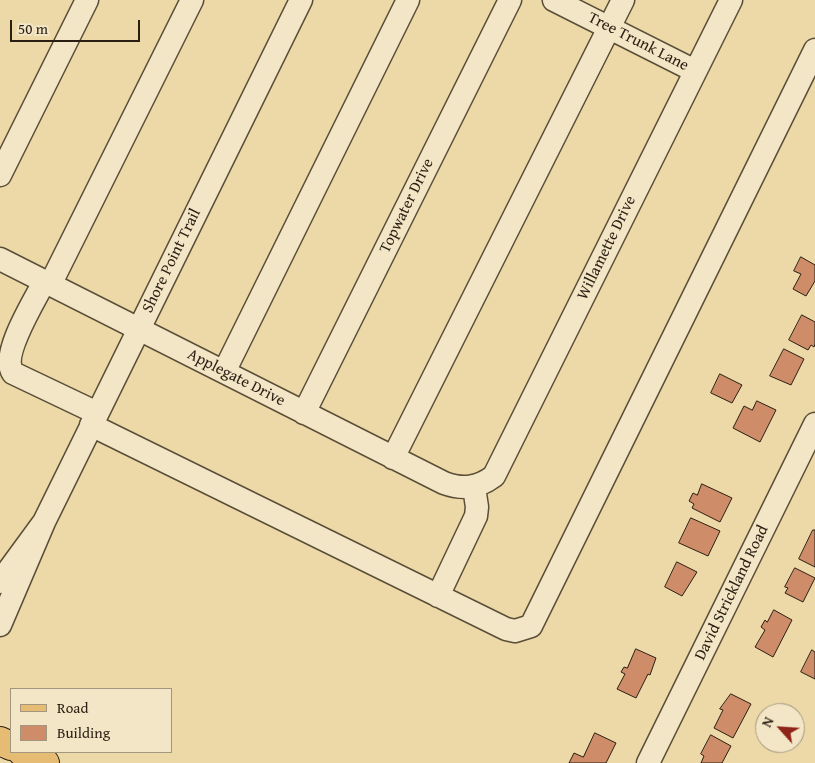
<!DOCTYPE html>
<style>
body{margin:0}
#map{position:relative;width:815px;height:763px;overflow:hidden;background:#ecd9a7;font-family:"Gentium Book Plus",serif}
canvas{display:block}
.legend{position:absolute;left:10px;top:688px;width:162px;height:65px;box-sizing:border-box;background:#f3e6c6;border:1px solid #a3967e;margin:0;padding:6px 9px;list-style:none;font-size:15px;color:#2a1f13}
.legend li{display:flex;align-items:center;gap:10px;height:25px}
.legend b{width:25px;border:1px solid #a3967e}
.north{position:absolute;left:755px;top:703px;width:50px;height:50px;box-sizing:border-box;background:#f3e6c6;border:1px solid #a3967e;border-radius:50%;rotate:296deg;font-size:14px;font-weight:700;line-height:20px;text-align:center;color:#2a1f13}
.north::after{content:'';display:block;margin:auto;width:18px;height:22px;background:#8f2418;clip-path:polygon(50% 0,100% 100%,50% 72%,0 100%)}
.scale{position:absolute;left:10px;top:20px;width:130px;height:22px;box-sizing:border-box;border:2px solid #2a1f13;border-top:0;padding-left:6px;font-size:15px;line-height:18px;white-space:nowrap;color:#2a1f13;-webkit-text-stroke:4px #f3e6c6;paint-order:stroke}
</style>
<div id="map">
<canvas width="815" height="763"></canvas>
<ul class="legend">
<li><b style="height:6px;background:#e6bc74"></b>Road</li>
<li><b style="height:14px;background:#cf8c69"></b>Building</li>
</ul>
<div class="north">N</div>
<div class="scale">50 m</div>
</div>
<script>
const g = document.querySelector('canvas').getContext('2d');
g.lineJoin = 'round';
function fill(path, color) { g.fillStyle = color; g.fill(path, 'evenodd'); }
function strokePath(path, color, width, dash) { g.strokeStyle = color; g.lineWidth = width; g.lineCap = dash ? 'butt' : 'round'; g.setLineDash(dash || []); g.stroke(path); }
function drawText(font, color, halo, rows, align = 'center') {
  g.font = font + ' "Gentium Book Plus",serif'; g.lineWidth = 4.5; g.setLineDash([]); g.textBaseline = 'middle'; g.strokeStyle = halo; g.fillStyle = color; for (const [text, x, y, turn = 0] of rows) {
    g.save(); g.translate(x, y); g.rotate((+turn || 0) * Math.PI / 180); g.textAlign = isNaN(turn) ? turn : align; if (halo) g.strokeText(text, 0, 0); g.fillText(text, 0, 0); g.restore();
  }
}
const building = new Path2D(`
 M801 257 815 265V281L806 296 793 289 801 274 794 271Z
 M802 315 815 322V344L814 347 811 345 808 350 789 340Z
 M784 349 804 359 791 385 770 376Z
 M720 374 742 385 732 403 711 393Z
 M757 401 776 410 760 442 733 428 744 406 752 410Z
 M702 484 732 498 720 522 692 508 694 504 689 501 693 493 697 495Z
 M691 518 720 531 708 556 679 543Z
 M813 530H815V567L799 559Z
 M677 562 697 572 682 596 665 587Z
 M795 568 815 578 803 602 785 593 788 588 785 587Z
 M774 610 792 620 773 657 755 647 765 630 761 627 765 620 767 622Z
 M636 649 656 658 650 675 648 674 636 698 617 689 625 674 621 672 624 667 627 668Z
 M812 650 815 652V679L801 672Z
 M731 694 751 704 733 738 714 728 723 710 720 709Z
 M595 733 616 743 606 763H569L574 753 583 757Z
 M711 735 731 746 722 763H701L704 756 701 754Z`);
const minor = new Path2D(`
 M554 0 695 71
 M0 175 87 0
 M0 259 444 483C463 490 478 488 494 476L731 0
 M44 282C35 300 0 355 13 373L97 413
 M50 285 192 0
 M224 372 408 0
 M304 413 510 0
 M91 425 506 629 515 631 531 626 815 50
 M393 458 623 0
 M44 522 301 0
 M0 582 44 522 0 625
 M438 596 476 516 477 507 474 487
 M648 763 815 424`);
const major = new Path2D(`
 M0 741 11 746
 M22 752 45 763`);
const streetNames = [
 ["Tree Trunk Lane",638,42,27],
 ["Topwater Drive",407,206,-64],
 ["Willamette Drive",607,248,-64],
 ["Shore Point Trail",172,261,-64],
 ["Applegate Drive",236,378,27],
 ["David Strickland Road",732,593,-64]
];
fill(building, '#cf8c69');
strokePath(building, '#2a1f13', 1);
strokePath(minor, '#5a4e38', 25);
strokePath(major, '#2a1f13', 30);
strokePath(minor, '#f3e6c6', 22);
strokePath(major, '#e6bc74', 28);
drawText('16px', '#2a1f13', '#f3e6c6', streetNames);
</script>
